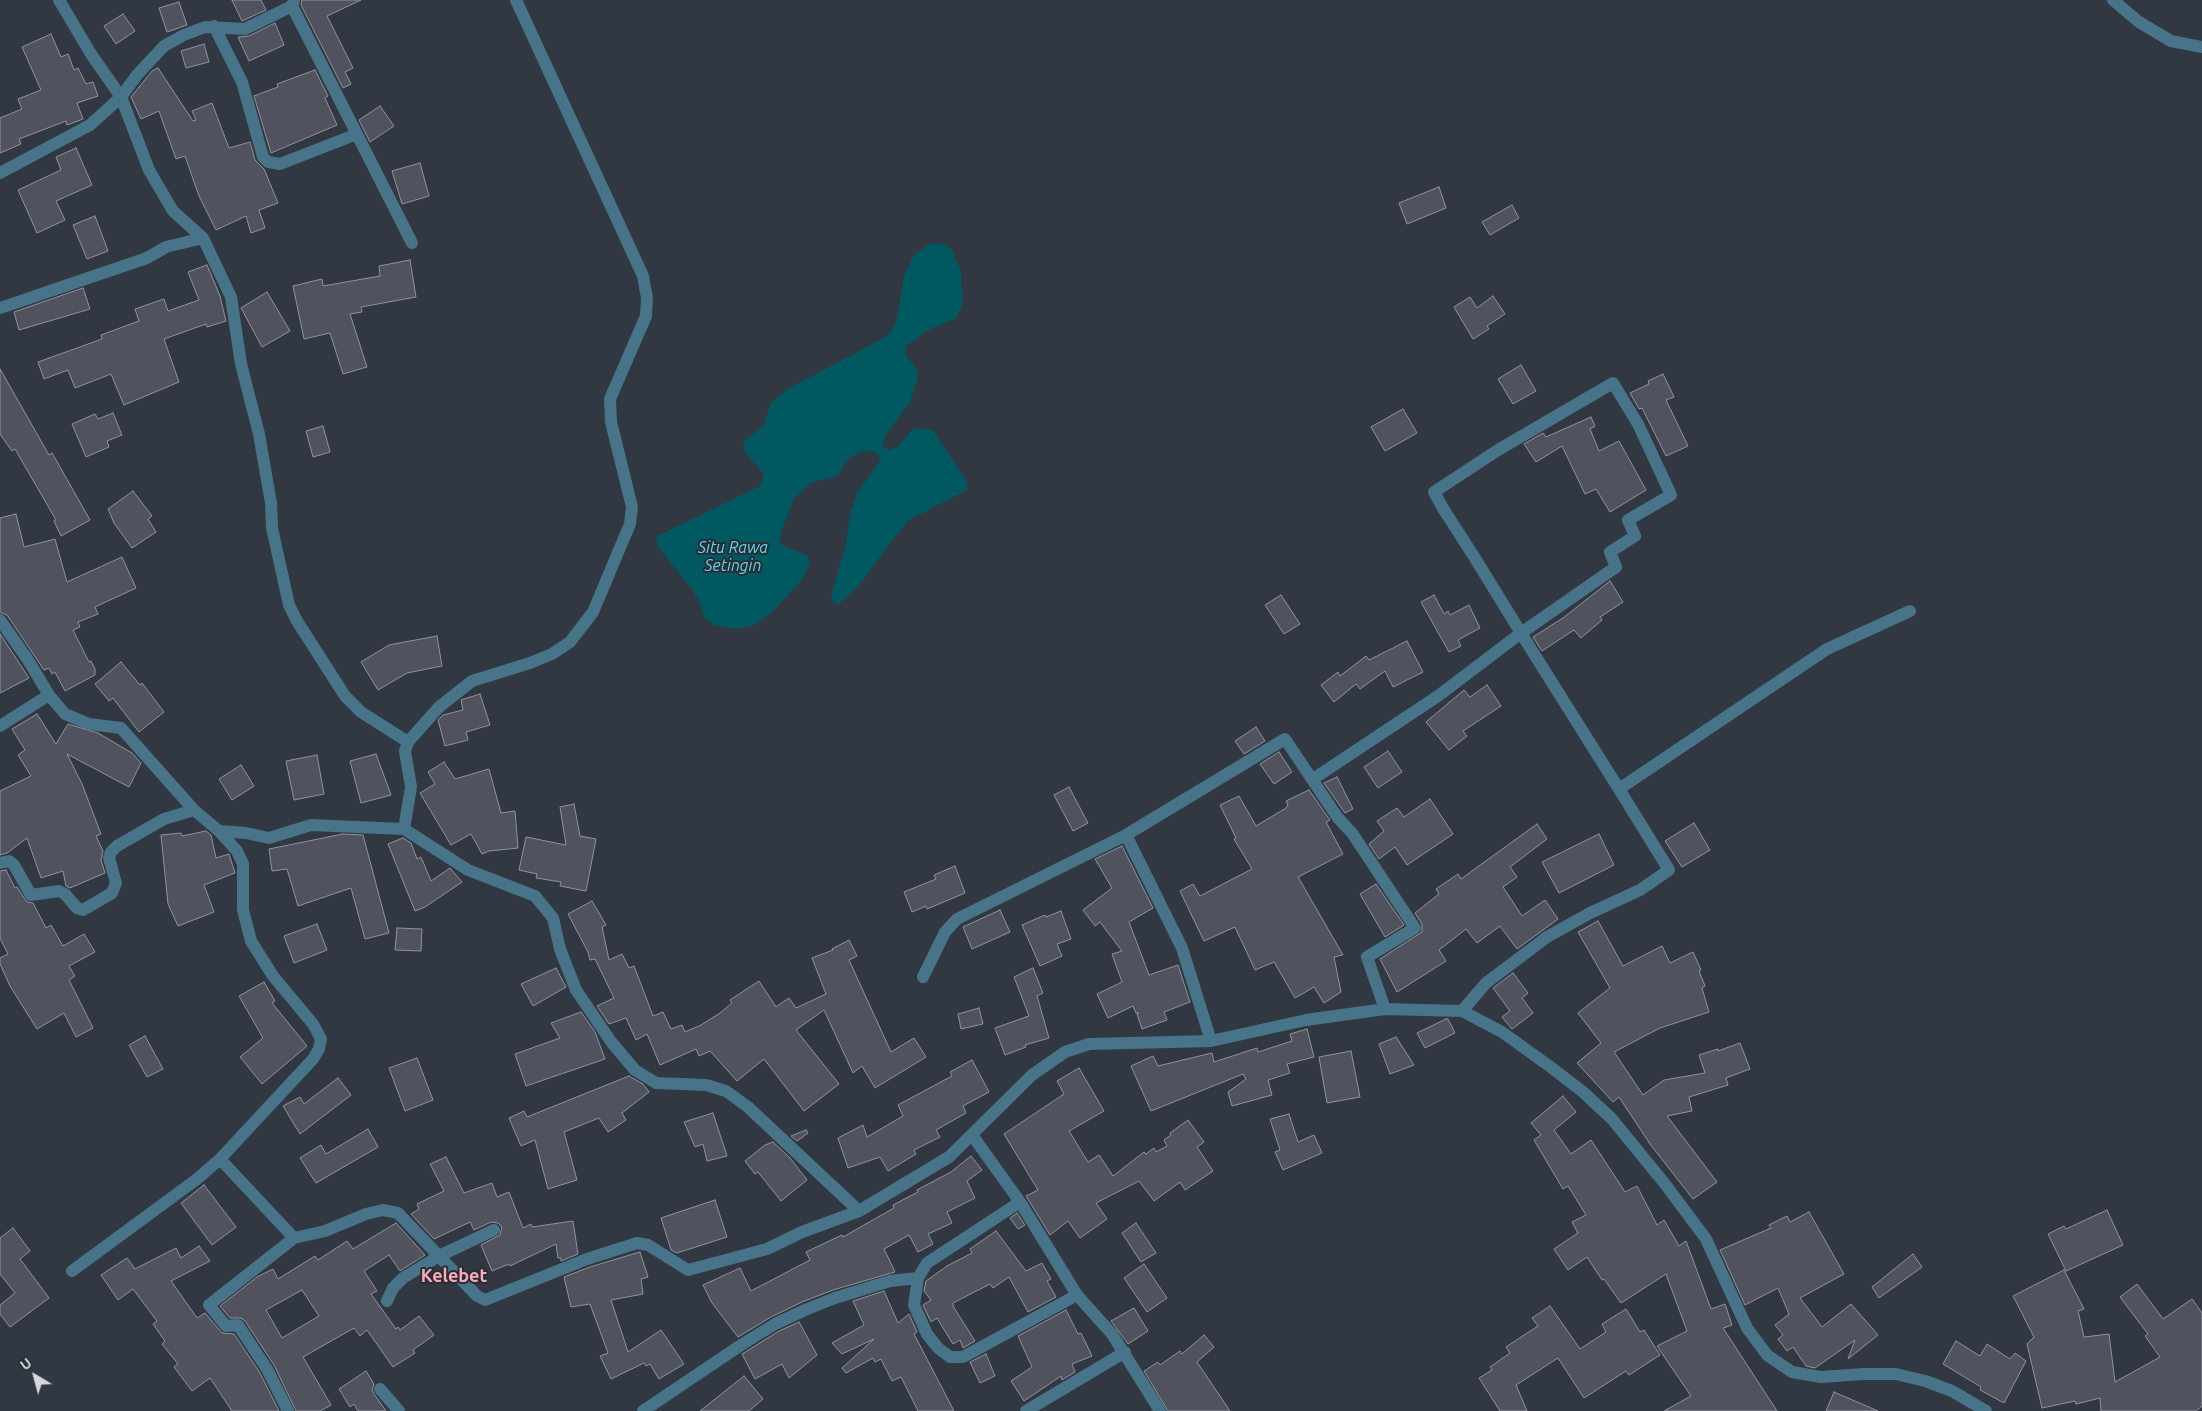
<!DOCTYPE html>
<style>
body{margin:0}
#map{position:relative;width:2202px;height:1411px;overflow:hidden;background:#313841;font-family:Ubuntu,sans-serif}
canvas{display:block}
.north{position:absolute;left:10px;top:1351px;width:50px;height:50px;-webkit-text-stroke:4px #272e37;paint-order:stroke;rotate:323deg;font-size:14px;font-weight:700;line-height:20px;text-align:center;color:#d4d8dd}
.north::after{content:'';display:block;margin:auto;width:18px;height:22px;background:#d4d8dd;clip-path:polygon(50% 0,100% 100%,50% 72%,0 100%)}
</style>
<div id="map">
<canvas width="2202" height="1411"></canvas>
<div class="north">U</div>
</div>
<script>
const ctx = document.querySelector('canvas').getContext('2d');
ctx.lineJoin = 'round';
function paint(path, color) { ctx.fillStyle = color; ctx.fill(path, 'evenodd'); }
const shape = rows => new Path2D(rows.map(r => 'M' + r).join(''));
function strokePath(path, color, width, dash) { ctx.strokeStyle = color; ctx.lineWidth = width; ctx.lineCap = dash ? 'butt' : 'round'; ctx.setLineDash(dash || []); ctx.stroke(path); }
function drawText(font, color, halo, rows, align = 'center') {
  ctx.font = font + ' Ubuntu,sans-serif'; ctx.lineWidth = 4; ctx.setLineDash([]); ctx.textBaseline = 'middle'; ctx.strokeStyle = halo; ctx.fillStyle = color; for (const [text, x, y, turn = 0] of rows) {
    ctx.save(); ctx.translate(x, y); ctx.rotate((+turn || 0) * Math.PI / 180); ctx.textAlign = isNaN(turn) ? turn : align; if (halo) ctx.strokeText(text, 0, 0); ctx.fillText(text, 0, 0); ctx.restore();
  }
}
const water = shape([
 [930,243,945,244,952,249,961,272,963,302,956,318,927,331,906,346,905,354,916,368,918,376,910,402,885,436,883,447,889,450,897,447,914,428,933,430,967,482,967,490,909,520,894,538,860,584,838,605,832,600,831,595,846,544,850,513,857,493,881,459,878,454,871,451,861,452,850,457,837,476,810,483,794,499,781,532,780,541,784,546,807,555,810,563,802,580,771,613,755,625,736,629,714,625,704,617,699,601,691,588,659,548,656,541,657,536,760,486,764,475,743,449,744,441,764,425,770,404,786,390,887,336,896,323,904,276,914,255]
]);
const building = shape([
 [232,0,261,0,266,10,242,21,232,0],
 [302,0,361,0,327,16,353,68,345,72,351,84,343,88,301,5,302,0],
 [179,2,187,25,167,32,159,8,179,2],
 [123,14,135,31,116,44,104,26,123,14],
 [275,23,284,45,249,61,238,37,249,36,275,23],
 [51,34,61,57,68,54,74,70,78,68,86,84,93,82,98,96,77,103,83,119,67,125,66,121,19,139,21,144,0,153,0,118,22,109,18,99,41,90,22,47,51,34],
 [204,44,209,62,186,68,181,51,204,44],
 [158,68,193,121,196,120,192,111,212,103,229,148,250,142,255,160,264,169,278,203,259,210,265,228,251,233,246,216,216,230,199,196,185,156,176,159,159,111,141,119,131,97,152,71,158,68],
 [315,70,328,96,325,98,337,125,271,153,254,96,278,87,277,84,315,70],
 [380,106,394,126,370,142,359,120,380,106],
 [76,148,92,185,56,201,65,220,37,233,18,190,61,170,56,157,76,148],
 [420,163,429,196,402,204,392,171,420,163],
 [1439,187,1446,208,1407,224,1399,203,1439,187],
 [1512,205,1519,218,1490,235,1482,222,1512,205],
 [95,216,108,251,87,259,73,225,95,216],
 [410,260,416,297,361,307,362,312,350,314,367,367,343,374,330,333,304,339,293,286,322,279,323,286,380,276,379,266,410,260],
 [207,265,220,296,226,321,207,327,206,324,164,339,179,382,124,405,111,374,75,388,68,370,44,379,38,362,102,339,101,335,139,321,135,309,164,299,168,311,199,300,188,272,207,265],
 [83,288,90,309,19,330,14,312,83,288],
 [267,292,290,331,262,347,241,308,267,292],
 [1493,296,1505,314,1487,326,1489,329,1473,339,1454,307,1470,297,1477,308,1493,296],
 [1521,365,1536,391,1513,404,1498,379,1521,365],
 [0,369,49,455,52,453,90,520,61,536,54,521,56,520,15,449,12,451,0,434,0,369],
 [1663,374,1674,397,1666,400,1688,446,1666,456,1642,408,1639,409,1630,393,1649,384,1648,381,1663,374],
 [1403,409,1417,433,1385,451,1371,427,1403,409],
 [113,413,122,435,107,441,109,447,86,457,72,424,95,414,98,419,113,413],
 [1591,417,1595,426,1590,429,1599,451,1619,441,1646,490,1610,512,1596,489,1585,494,1562,446,1536,462,1524,444,1543,433,1546,437,1591,417],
 [323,426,330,452,313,457,306,431,323,426],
 [133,491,152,516,148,519,156,532,132,548,114,523,108,509,133,491],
 [16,514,24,547,55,539,67,582,122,557,136,588,95,607,98,614,78,622,80,627,73,630,89,662,91,661,95,669,95,675,65,691,55,672,52,674,49,668,44,670,7,615,0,612,0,518,16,514],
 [1610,581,1623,602,1600,617,1602,620,1581,638,1574,630,1542,651,1533,637,1563,618,1610,581],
 [1281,595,1300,624,1284,634,1265,605,1281,595],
 [1434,595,1444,614,1448,611,1450,615,1469,605,1480,628,1458,640,1461,646,1449,652,1421,602,1434,595],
 [0,634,29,678,0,693,0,634],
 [437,636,442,666,407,673,378,690,361,662,389,645,437,636],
 [1407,641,1423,672,1393,687,1385,671,1360,689,1356,684,1334,702,1321,685,1338,672,1340,676,1366,656,1369,660,1407,641],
 [121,662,140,685,142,683,164,712,139,732,113,698,109,701,95,684,121,662],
 [1487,685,1501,706,1463,731,1467,736,1449,750,1426,722,1464,690,1470,697,1487,685],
 [480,694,490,725,466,732,468,740,445,746,438,720,443,715,463,710,461,700,480,694],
 [37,714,56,744,68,724,98,733,132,753,141,763,129,787,67,754,82,784,101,834,96,836,103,851,101,860,105,873,70,888,66,886,63,871,41,878,27,838,7,853,0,855,0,791,31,776,18,755,25,750,12,729,37,714],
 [1256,727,1265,741,1244,754,1235,741,1256,727],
 [1388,751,1402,772,1378,788,1364,767,1388,751],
 [1279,752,1292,772,1274,784,1260,764,1279,752],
 [376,754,391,795,361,803,350,761,376,754],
 [317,755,324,794,294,800,286,761,317,755],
 [444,762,455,779,489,769,501,813,515,811,518,848,489,851,482,854,471,834,451,845,420,793,435,784,428,772,444,762],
 [241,765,254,786,232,800,219,779,241,765],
 [1337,777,1353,809,1345,813,1324,783,1337,777],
 [1069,787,1088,823,1073,831,1054,795,1069,787],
 [1309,790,1330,820,1326,822,1343,854,1298,877,1343,955,1334,957,1341,992,1324,1003,1314,987,1295,998,1274,962,1255,970,1235,927,1204,941,1180,891,1193,884,1200,896,1252,869,1234,839,1236,838,1220,805,1239,796,1256,826,1286,808,1288,805,1286,801,1309,790],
 [1430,799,1453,834,1407,865,1395,847,1379,859,1369,844,1384,831,1377,821,1397,808,1404,817,1430,799],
 [574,804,580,836,596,839,586,891,560,886,561,882,536,878,537,874,519,870,526,837,566,845,560,807,574,804],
 [1694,823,1710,850,1682,867,1665,841,1694,823],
 [1537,824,1547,839,1510,867,1517,877,1503,887,1522,916,1545,900,1558,919,1517,949,1500,926,1477,943,1466,929,1439,950,1446,961,1397,992,1380,959,1422,932,1422,924,1415,913,1439,894,1436,889,1458,874,1461,879,1537,824],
 [206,831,211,835,216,858,229,854,235,873,204,885,214,912,178,926,168,904,161,835,181,833,182,836,206,831],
 [343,834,363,835,389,933,365,939,351,888,298,906,287,869,272,871,269,849,343,834],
 [1599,834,1614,865,1559,893,1542,862,1599,834],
 [403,838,411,843,417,859,421,857,431,881,450,868,462,882,425,907,415,911,388,844,403,838],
 [1122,846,1153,908,1129,922,1149,975,1178,965,1190,1002,1164,1012,1167,1020,1142,1029,1137,1014,1139,1013,1136,1013,1133,1006,1108,1018,1097,994,1122,982,1112,954,1122,951,1100,922,1095,926,1083,910,1112,888,1095,859,1122,846],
 [955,866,965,893,927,909,926,906,912,912,904,892,936,879,934,875,955,866],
 [6,870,15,888,17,887,27,902,33,903,46,928,51,925,63,946,84,934,95,952,69,966,75,976,69,980,93,1028,76,1037,64,1013,37,1029,10,986,0,964,0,958,8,954,0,938,0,871,6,870],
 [1376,884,1404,925,1385,937,1360,894,1376,884],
 [592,901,606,925,602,927,609,960,622,954,629,968,634,966,653,1016,663,1012,671,1029,682,1025,685,1032,701,1025,720,1013,732,1003,730,1000,759,981,776,1007,789,998,796,1008,826,994,812,958,833,950,832,949,849,940,857,956,849,960,891,1052,914,1038,926,1057,875,1088,862,1066,853,1073,824,1010,796,1030,839,1084,804,1111,764,1059,737,1081,710,1051,699,1056,696,1049,660,1065,647,1034,636,1040,626,1018,609,1024,597,1006,614,998,595,959,590,960,588,952,568,914,592,901],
 [1000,910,1010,932,972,949,963,927,1000,910],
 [1061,911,1071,939,1057,944,1062,956,1040,966,1022,925,1045,915,1046,917,1061,911],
 [1598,921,1623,966,1662,946,1670,963,1693,952,1701,970,1699,971,1705,986,1702,988,1709,1012,1660,1028,1614,1052,1643,1095,1664,1080,1705,1073,1699,1055,1718,1049,1718,1051,1740,1043,1750,1069,1726,1078,1728,1085,1689,1097,1692,1111,1667,1116,1717,1182,1693,1199,1650,1144,1619,1097,1613,1102,1577,1063,1601,1043,1578,1013,1610,988,1578,932,1598,921],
 [317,924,327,950,294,963,284,936,317,924],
 [397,928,422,929,421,951,395,950,397,928],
 [556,968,566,987,533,1006,521,984,556,968],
 [1033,968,1043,993,1037,996,1049,1038,1025,1045,1026,1047,1005,1055,995,1028,1029,1016,1014,977,1033,968],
 [1513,973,1528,993,1522,998,1533,1013,1512,1029,1502,1017,1510,1011,1493,988,1513,973],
 [264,982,275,1001,272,1003,307,1046,262,1084,240,1057,263,1038,239,996,264,982],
 [979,1008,983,1024,961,1029,958,1014,979,1008],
 [581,1012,595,1032,605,1059,526,1086,515,1054,560,1038,551,1023,581,1012],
 [1446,1019,1448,1019,1455,1033,1425,1048,1417,1033,1446,1019],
 [1307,1029,1314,1057,1287,1064,1290,1073,1268,1080,1272,1095,1232,1106,1228,1092,1246,1079,1243,1074,1151,1111,1131,1066,1153,1056,1158,1066,1212,1053,1214,1062,1257,1048,1258,1052,1292,1041,1290,1034,1307,1029],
 [145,1036,163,1069,147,1077,129,1045,145,1036],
 [1396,1037,1414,1065,1390,1074,1379,1044,1396,1037],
 [1351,1051,1360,1097,1327,1103,1319,1057,1351,1051],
 [417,1058,433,1100,405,1111,389,1068,417,1058],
 [972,1060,989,1092,963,1106,966,1113,936,1130,940,1137,914,1150,916,1154,888,1171,880,1157,848,1168,838,1138,863,1125,867,1137,903,1116,898,1105,952,1076,950,1072,972,1060],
 [1079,1068,1104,1111,1069,1131,1088,1162,1099,1155,1113,1176,1144,1152,1146,1154,1154,1148,1156,1152,1167,1146,1164,1140,1171,1135,1170,1133,1188,1120,1204,1142,1197,1147,1213,1171,1185,1190,1180,1182,1154,1201,1139,1181,1096,1203,1107,1219,1080,1238,1068,1221,1050,1235,1026,1196,1038,1190,1004,1134,1064,1094,1057,1081,1079,1068],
 [629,1076,643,1084,649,1092,622,1113,626,1120,608,1132,599,1118,564,1132,577,1180,548,1189,535,1140,521,1146,509,1118,524,1111,527,1117,629,1076],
 [338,1078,351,1095,300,1134,283,1106,300,1097,304,1104,338,1078],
 [1563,1096,1576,1112,1554,1130,1571,1154,1591,1140,1625,1192,1637,1186,1657,1225,1664,1220,1679,1246,1686,1241,1711,1309,1725,1304,1732,1325,1723,1328,1777,1411,1664,1411,1691,1396,1657,1346,1687,1331,1666,1274,1621,1303,1604,1279,1602,1280,1587,1257,1568,1270,1554,1249,1578,1233,1572,1222,1586,1215,1568,1186,1563,1189,1534,1140,1541,1135,1531,1123,1563,1096],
 [713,1113,727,1156,707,1161,703,1144,695,1147,684,1122,713,1113],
 [1289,1114,1298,1142,1314,1135,1322,1153,1283,1170,1275,1152,1280,1150,1270,1119,1289,1114],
 [368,1129,378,1147,316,1183,300,1158,321,1145,326,1154,368,1129],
 [806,1130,808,1133,797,1141,791,1136,806,1130],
 [773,1142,790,1158,807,1180,781,1201,758,1172,755,1174,745,1161,765,1145,773,1142],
 [971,1156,982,1170,967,1181,975,1198,947,1212,952,1223,928,1234,933,1244,918,1252,909,1235,884,1249,895,1272,833,1290,802,1302,771,1317,738,1337,712,1303,703,1285,740,1268,751,1291,810,1260,806,1252,842,1235,843,1237,894,1208,893,1205,918,1192,917,1190,951,1172,971,1156],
 [446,1157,464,1193,492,1183,497,1197,509,1192,523,1228,531,1224,532,1227,573,1221,578,1254,561,1261,561,1258,558,1258,556,1244,510,1266,509,1264,492,1271,481,1245,500,1235,502,1227,498,1223,491,1222,474,1230,470,1222,434,1239,411,1214,419,1209,417,1204,444,1191,430,1164,446,1157],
 [204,1185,236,1227,212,1245,181,1203,204,1185],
 [715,1200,727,1237,677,1253,671,1250,661,1218,715,1200],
 [2107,1210,2123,1245,2066,1271,2048,1234,2064,1226,2066,1229,2107,1210],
 [1809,1212,1844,1274,1800,1298,1822,1327,1851,1304,1878,1335,1848,1359,1855,1340,1815,1368,1806,1366,1793,1347,1787,1351,1778,1339,1783,1335,1775,1325,1789,1314,1778,1288,1745,1305,1720,1250,1771,1228,1769,1225,1787,1216,1790,1222,1809,1212],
 [1017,1213,1025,1225,1018,1229,1010,1218,1017,1213],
 [396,1223,425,1255,400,1271,389,1255,364,1271,377,1291,371,1294,396,1329,398,1327,400,1330,419,1316,434,1335,413,1350,415,1353,393,1367,367,1330,360,1336,354,1328,303,1357,331,1405,320,1411,296,1411,274,1365,245,1321,241,1318,230,1318,220,1306,257,1277,273,1269,278,1279,315,1256,318,1260,347,1241,353,1249,396,1223],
 [302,1290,319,1316,282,1338,266,1310,302,1290],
 [1136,1223,1156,1253,1141,1262,1122,1233,1136,1223],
 [13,1228,30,1251,20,1259,49,1298,10,1327,0,1314,0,1305,15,1293,0,1274,0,1238,13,1228],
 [996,1231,1026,1271,1042,1263,1051,1279,1047,1281,1056,1297,1028,1312,1009,1277,993,1288,990,1284,953,1303,953,1306,975,1341,963,1348,960,1340,953,1344,937,1318,931,1322,923,1305,931,1300,924,1291,926,1281,947,1266,972,1253,970,1249,996,1231],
 [199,1246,210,1261,171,1281,197,1318,205,1313,222,1333,234,1334,260,1373,279,1411,232,1411,210,1378,192,1391,174,1367,178,1364,162,1344,165,1341,153,1324,157,1321,133,1289,118,1300,101,1275,127,1258,135,1269,176,1248,181,1258,199,1246],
 [640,1252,648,1277,641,1279,643,1294,611,1300,628,1352,661,1330,684,1364,659,1379,650,1364,646,1366,644,1363,611,1379,600,1356,608,1353,590,1304,571,1307,564,1277,590,1267,640,1252],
 [1913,1254,1922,1267,1879,1298,1872,1287,1913,1254],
 [1144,1264,1167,1298,1147,1312,1124,1278,1144,1264],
 [2064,1270,2084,1309,2078,1311,2084,1337,2109,1334,2115,1382,2160,1357,2145,1336,2148,1334,2120,1297,2137,1284,2163,1319,2192,1299,2202,1313,2202,1406,2196,1411,2101,1411,2100,1398,2076,1404,2075,1401,2042,1408,2027,1344,2034,1337,2013,1296,2064,1270],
 [884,1291,898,1323,909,1314,917,1332,914,1334,954,1411,918,1411,901,1377,892,1381,881,1359,875,1362,873,1358,846,1373,842,1368,874,1339,842,1354,832,1343,864,1325,853,1301,884,1291],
 [1550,1306,1580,1349,1606,1332,1602,1324,1626,1309,1640,1332,1644,1330,1660,1355,1629,1375,1626,1371,1584,1398,1558,1358,1516,1385,1527,1411,1500,1411,1479,1378,1492,1370,1490,1367,1510,1353,1506,1347,1538,1326,1532,1318,1550,1306],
 [1134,1308,1148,1331,1128,1344,1111,1321,1134,1308],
 [1066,1310,1078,1334,1081,1333,1092,1356,1072,1364,1075,1372,1062,1380,1061,1376,1024,1401,1011,1381,1032,1367,1018,1336,1066,1310],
 [799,1322,817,1355,789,1378,782,1364,755,1379,742,1354,779,1331,799,1322],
 [1204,1335,1214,1347,1197,1362,1230,1411,1168,1411,1144,1371,1158,1362,1160,1365,1180,1351,1182,1354,1204,1335],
 [1956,1341,1980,1356,1987,1344,2010,1359,2015,1353,2026,1361,2004,1403,1980,1390,1981,1387,1943,1364,1956,1341],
 [986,1354,995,1376,980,1383,970,1362,986,1354],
 [366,1371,374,1384,372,1390,374,1394,386,1411,358,1411,354,1404,350,1407,339,1389,366,1371],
 [744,1376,763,1399,749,1411,700,1411,744,1376],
 [1834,1392,1878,1411,1826,1411,1834,1392]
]);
const minor = shape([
 [2113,0,2139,22,2171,41,2202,47],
 [292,6,412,243],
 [214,26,242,82,263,157,268,162,280,164,357,134],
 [0,173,90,125,121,97,137,75,164,46,184,35,205,27,245,29,292,6,294,0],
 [203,238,231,297,241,364,259,434,271,503,272,528,289,605,297,621,345,696,361,712,408,742],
 [0,308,147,258,166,247,203,238,173,211,149,170,121,97,91,54,59,0],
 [0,620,28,660,49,695,65,714,89,724,121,728,194,810,219,831,246,833,269,838,311,825,404,829,468,870,535,896,553,918,560,949,576,990,612,1043,635,1070,656,1083,706,1085,726,1091,748,1107,859,1211,949,1157,1032,1075,1065,1052,1089,1044,1211,1041,1306,1020,1385,1009,1462,1011,1502,1032,1552,1068,1583,1092,1612,1119,1665,1184,1706,1239,1747,1328,1767,1355,1792,1372,1821,1377,1864,1374,1896,1374,1925,1381,1952,1391,1986,1411],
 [0,726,49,695],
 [1313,779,1438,696,1521,633,1616,567,1610,552,1635,536,1628,520,1671,495,1638,424,1613,383,1498,450,1434,492,1444,510,1473,555,1521,633,1546,673,1619,789],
 [404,829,411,787,405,751,408,742,439,707,472,681,530,663,552,654,570,642,593,612,630,524,632,507,611,422,610,399,646,316,647,298,643,276,516,0],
 [219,831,237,851,243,864,243,910,251,941,273,976,313,1024,321,1039,319,1049,313,1059,220,1159],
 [1126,835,1182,948,1211,1041],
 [0,863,9,861,14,865,31,895,59,891,65,894,77,908,83,910,112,893,116,883,109,858,111,852,117,846,164,819,194,810],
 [923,977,945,932,957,919,1126,835,1285,739,1338,818,1352,833,1415,928,1367,957,1385,1009],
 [1462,1011,1486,983,1547,937,1590,913,1640,890,1669,870,1619,789,1827,649,1910,611],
 [972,1135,1020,1202,1077,1295,1112,1334,1160,1411],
 [1020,1202,927,1263,918,1278,914,1305,927,1334,938,1348,950,1357,963,1357,1077,1295],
 [72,1271,197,1179,220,1159,294,1238,325,1231,366,1214,383,1210,398,1213,477,1296,485,1300,587,1259,637,1243,648,1245,688,1270,767,1249,802,1232,859,1211],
 [387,1301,393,1288,403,1278,439,1256,494,1230],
 [380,1389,399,1411],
 [288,1411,267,1369,238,1325,226,1326,209,1305,294,1238],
 [643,1411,741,1345,775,1324,805,1310,835,1298,890,1281,918,1278],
 [1026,1411,1125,1352]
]);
const waterNames = [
 ["Situ Rawa",733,548],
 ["Setingin",733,566]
];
const quarterNames = [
 ["Kelebet",454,1276]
];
paint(water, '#005860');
paint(building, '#50535d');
strokePath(building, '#91939f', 1);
strokePath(minor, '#477489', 12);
drawText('italic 16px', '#67d4e2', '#272e37', waterNames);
drawText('bold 18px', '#feaab7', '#272e37', quarterNames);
</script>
